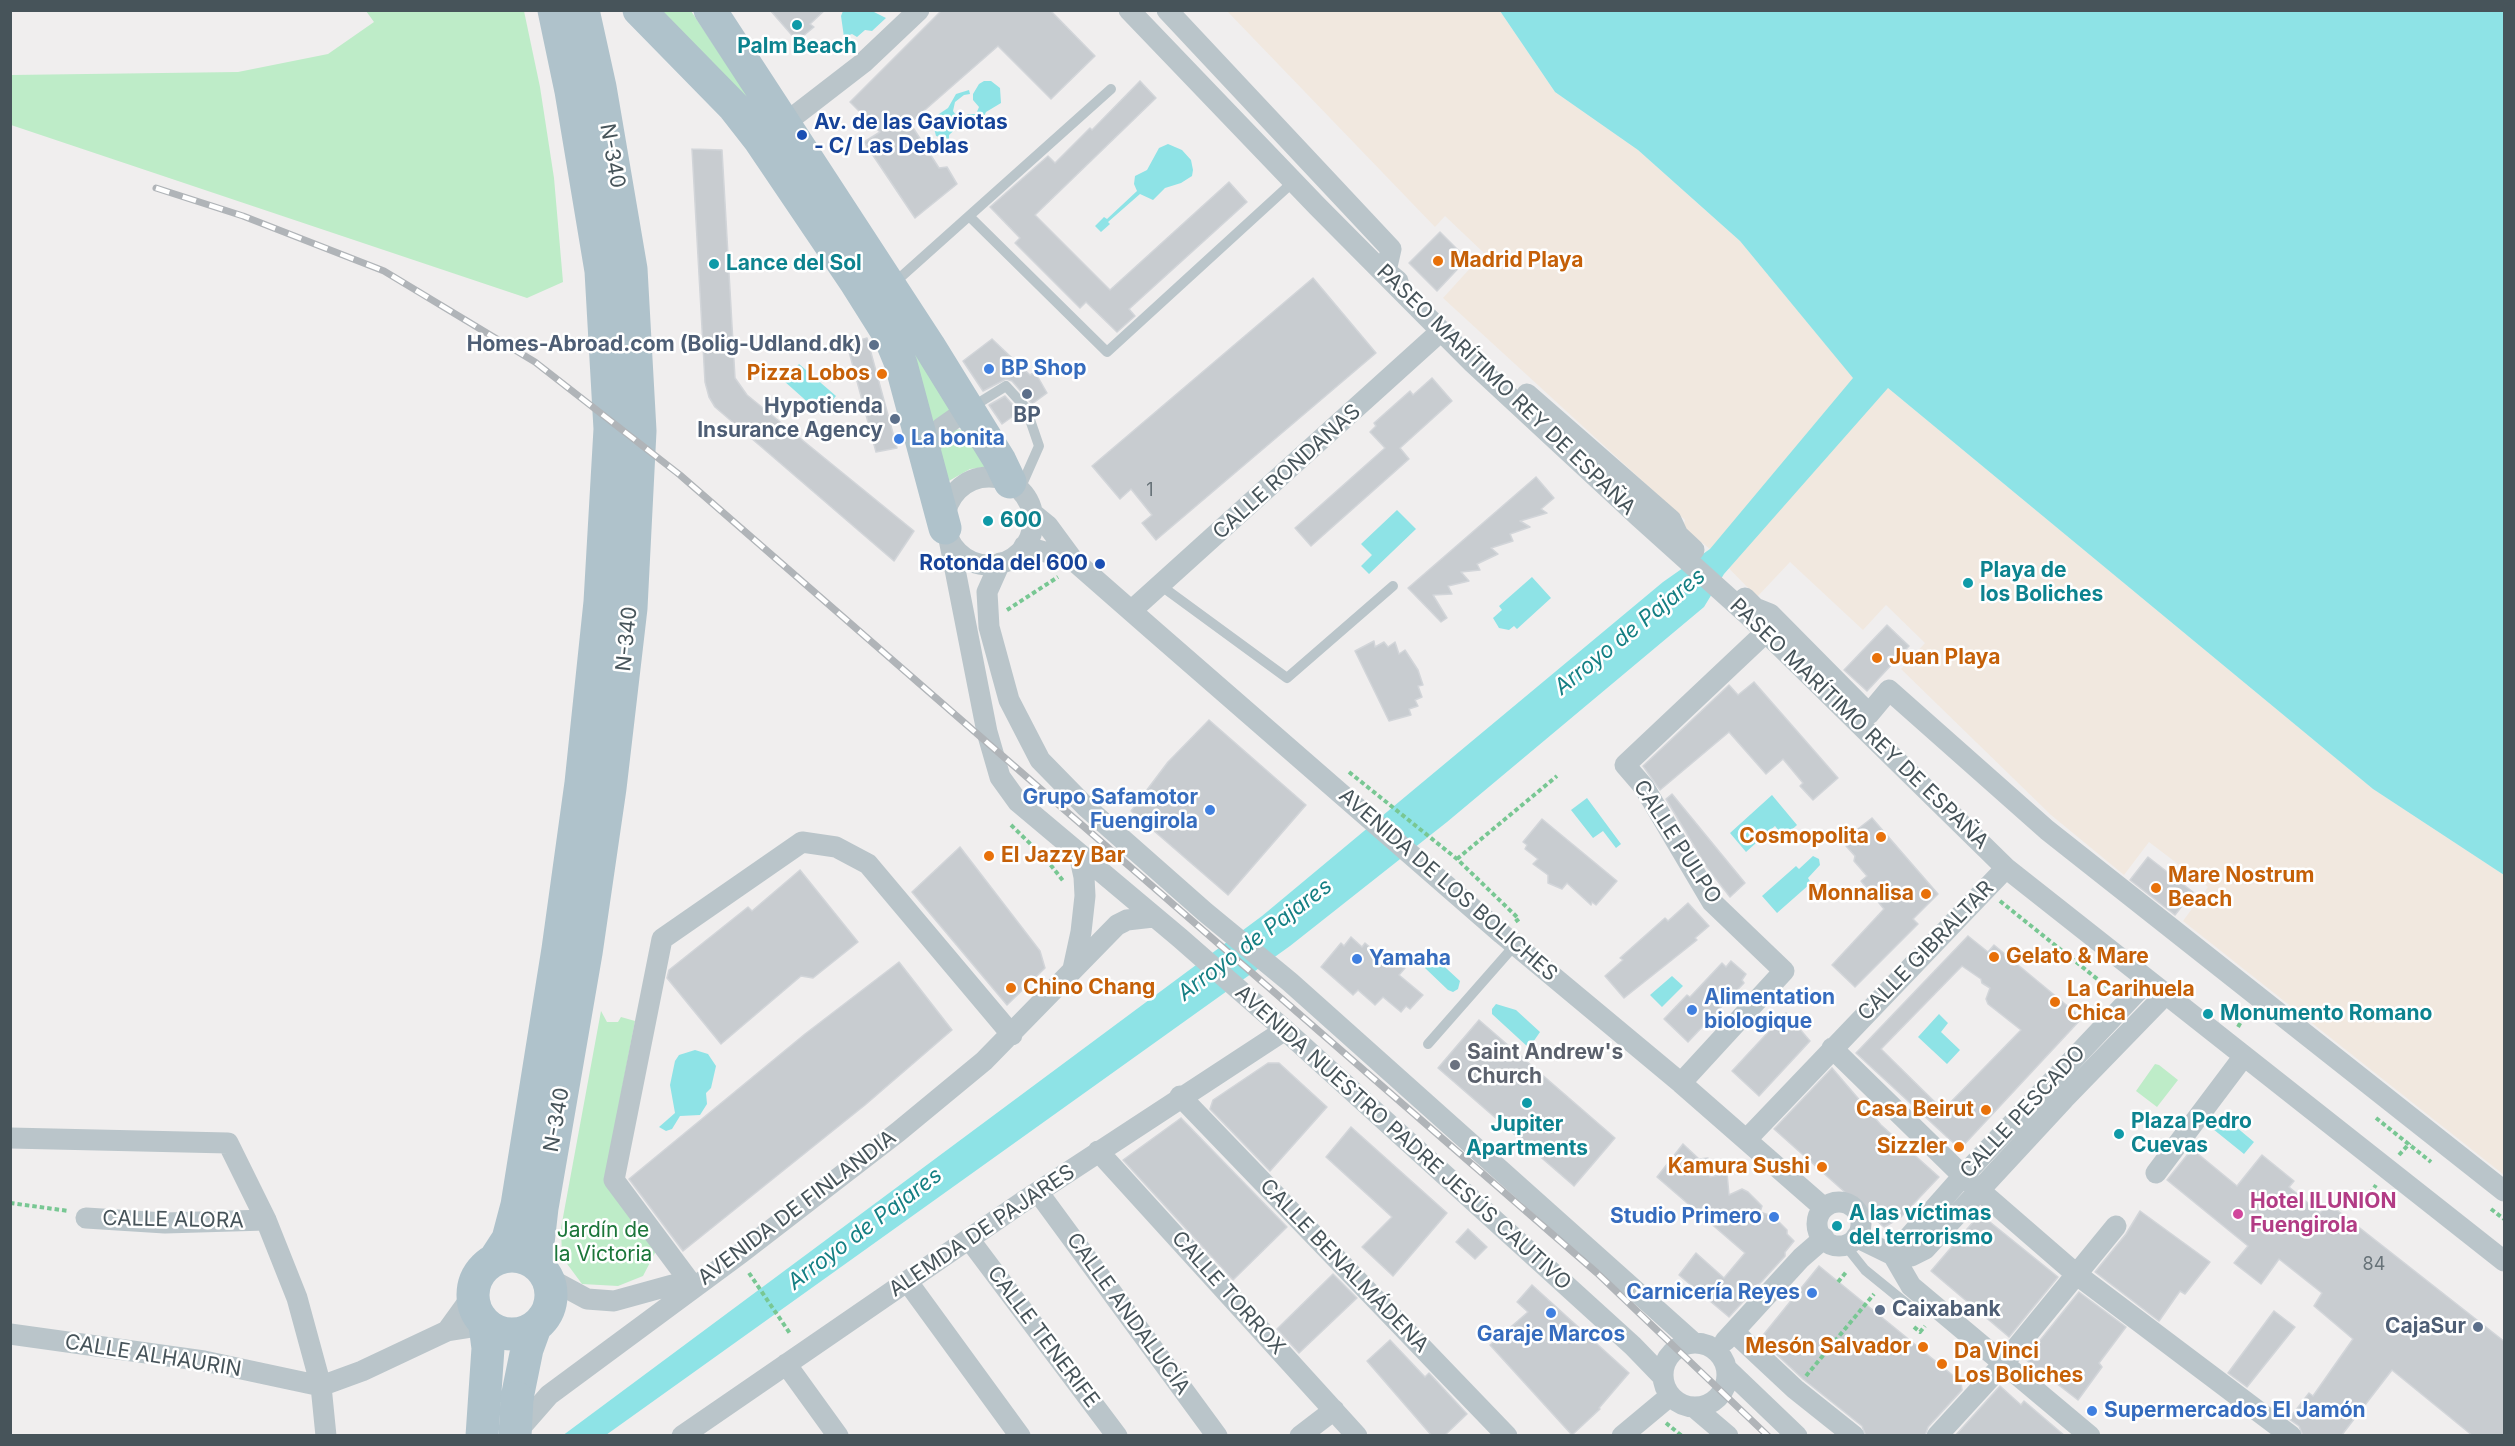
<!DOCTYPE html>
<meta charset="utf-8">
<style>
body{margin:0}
#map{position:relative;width:2515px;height:1446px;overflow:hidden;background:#f0eeee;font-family:Inter,sans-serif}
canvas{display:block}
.frame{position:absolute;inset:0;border:12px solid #47545a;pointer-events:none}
</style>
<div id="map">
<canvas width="2515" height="1446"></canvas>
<div class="frame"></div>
</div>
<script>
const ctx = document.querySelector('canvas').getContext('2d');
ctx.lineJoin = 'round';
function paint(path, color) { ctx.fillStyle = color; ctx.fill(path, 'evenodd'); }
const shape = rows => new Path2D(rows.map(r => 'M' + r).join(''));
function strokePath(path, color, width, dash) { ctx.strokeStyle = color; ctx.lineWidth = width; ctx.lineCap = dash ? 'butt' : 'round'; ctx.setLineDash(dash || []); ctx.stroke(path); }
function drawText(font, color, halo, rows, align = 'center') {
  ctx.font = font + ' Inter,sans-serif'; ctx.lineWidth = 5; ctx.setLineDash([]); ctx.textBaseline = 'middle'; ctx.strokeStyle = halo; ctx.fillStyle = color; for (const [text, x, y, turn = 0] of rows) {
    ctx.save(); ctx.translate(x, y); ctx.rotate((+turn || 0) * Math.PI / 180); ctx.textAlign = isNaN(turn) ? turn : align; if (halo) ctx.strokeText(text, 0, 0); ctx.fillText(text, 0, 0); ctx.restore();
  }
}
const green = shape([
 [366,11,524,11,540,87,554,178,563,282,527,298,11,125,11,75,238,72,328,54,374,22],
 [654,11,691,11,923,357,954,409,934,423,913,371],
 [954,429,963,430,993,466,970,469,947,482,939,456,942,439],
 [601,1011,607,1022,618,1022,621,1017,635,1021,605,1178,657,1249,643,1276,618,1286,582,1284,562,1257,561,1228],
 [2155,1064,2159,1065,2178,1080,2157,1107,2136,1091]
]);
const sand = shape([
 [1227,11,1500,11,1555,92,1638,150,1740,241,1854,378,1888,388,2373,789,2504,875,2504,1175,2183,921,2208,887,2149,842,2124,875,2051,815,1901,669,1925,643,1886,605,1863,630,1790,562,1757,597,1710,549,1683,528,1685,520,1443,298,1484,253,1445,216,1435,227]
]);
const water = shape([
 [843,11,872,11,886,18,872,31,865,30,857,37,852,34,844,37,841,16],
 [1500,11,2504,11,2504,875,2373,789,1888,388,1724,574,1704,607,1447,822,1290,946,606,1435,562,1436,1262,916,1663,582,1710,549,1853,378,1740,241,1638,150,1555,92],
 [984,81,991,81,1000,88,1001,103,986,112,980,125,969,128,965,124,961,124,949,135,949,139,936,136,934,128,936,116,948,108,956,94,969,90,970,94,964,95,955,102,953,111,958,118,962,119,968,114,976,114,979,107,973,100,973,94,979,84],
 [1168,144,1182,150,1191,160,1193,170,1192,176,1181,183,1165,188,1153,200,1140,194,1108,222,1110,224,1101,232,1095,226,1104,217,1107,219,1137,191,1134,184,1135,176,1147,170,1159,148],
 [799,364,836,396,821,414,784,381],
 [1397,510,1416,529,1369,574,1361,566,1372,555,1361,544],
 [1532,577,1551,598,1517,629,1514,626,1509,630,1499,628,1493,618,1502,610,1499,606],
 [1772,795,1797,825,1784,837,1775,826,1746,852,1730,833],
 [1587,798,1621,844,1616,848,1603,831,1593,838,1571,810],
 [1813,856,1819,859,1820,865,1808,878,1811,883,1777,913,1762,896,1796,866,1799,869],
 [1434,957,1460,981,1458,989,1453,992,1448,990,1425,968],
 [1672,976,1683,986,1662,1007,1650,995],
 [1496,1004,1516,1010,1540,1032,1529,1048,1492,1014,1492,1009],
 [1939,1014,1948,1023,1941,1032,1960,1050,1947,1064,1918,1037],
 [695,1050,708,1054,716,1066,711,1088,706,1093,707,1104,700,1115,680,1116,672,1129,666,1131,659,1127,675,1113,670,1085,675,1061,679,1055],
 [2223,1116,2254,1142,2244,1154,2213,1129]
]);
const building = shape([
 [770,10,825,10,810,24,814,27,797,41,770,10],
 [942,10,1050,10,1095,56,1051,99,998,46,910,123,939,168,947,167,957,184,915,218,864,142,880,132,850,102,942,10],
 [1140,81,1156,98,1035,215,1110,290,1229,182,1247,202,1129,309,1135,316,1117,332,1086,302,1080,308,1015,243,1020,238,990,207,1048,156,1055,163,1090,128,1092,130,1140,81],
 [692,149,722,150,735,378,747,395,914,531,894,561,715,407,709,397,705,382,692,149],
 [1440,232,1467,259,1437,291,1409,263,1440,232],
 [1313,278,1376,353,1156,540,1142,523,1152,515,1131,489,1120,499,1092,466,1313,278],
 [867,338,897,448,876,452,847,344,867,338],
 [992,339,1030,375,1035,372,1047,393,1032,404,1012,381,1006,379,983,391,963,361,992,339],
 [1432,378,1452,401,1400,448,1409,459,1311,546,1295,528,1385,448,1370,432,1376,426,1374,423,1410,391,1413,395,1432,378],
 [1005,396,1019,412,1002,424,989,405,1005,396],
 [1536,477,1554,498,1541,509,1547,513,1520,521,1530,527,1510,534,1513,541,1491,548,1498,554,1477,564,1480,570,1461,572,1469,581,1448,586,1452,594,1433,595,1447,618,1441,622,1408,588,1536,477],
 [1887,625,1909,646,1867,691,1844,670,1887,625],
 [1374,641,1375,647,1384,642,1388,647,1395,642,1399,654,1405,650,1418,670,1423,685,1418,686,1422,697,1415,700,1418,706,1409,709,1411,715,1389,721,1355,651,1374,641],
 [1754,682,1838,778,1813,800,1800,786,1803,783,1783,759,1766,774,1729,732,1660,790,1643,766,1729,685,1738,695,1754,682],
 [1209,720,1306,805,1228,895,1131,811,1168,762,1209,720],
 [1672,794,1745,883,1730,897,1706,866,1666,799,1672,794],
 [1872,818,1938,894,1913,919,1918,924,1855,987,1832,965,1884,909,1861,881,1867,876,1854,861,1855,856,1846,846,1850,843,1845,839,1872,818],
 [1542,819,1617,881,1596,905,1592,902,1591,905,1567,883,1562,889,1548,883,1548,875,1533,864,1538,859,1525,849,1527,845,1523,842,1542,819],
 [960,847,1040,951,1045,968,1007,1005,912,892,960,847],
 [2148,857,2193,892,2175,915,2130,880,2148,857],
 [800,870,858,942,813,978,801,976,721,1044,667,978,669,970,748,907,752,911,800,870],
 [1688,903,1709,926,1695,938,1697,940,1624,998,1605,976,1623,960,1620,958,1665,918,1668,921,1688,903],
 [1968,936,1988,952,1994,945,2082,1018,1960,1149,1856,1053,1968,936],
 [1962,966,1981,979,1982,983,1990,988,1986,999,1988,1004,2021,1030,1943,1110,1881,1049,1962,966],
 [1351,937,1362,947,1365,943,1384,959,1389,954,1405,968,1399,975,1423,995,1410,1009,1406,1006,1401,1012,1383,997,1375,1005,1358,990,1353,995,1321,967,1341,943,1344,946,1351,937],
 [1731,961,1746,974,1742,980,1744,983,1688,1042,1664,1019,1687,995,1690,997,1722,963,1726,967,1731,961],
 [899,962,952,1030,865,1105,683,1251,629,1179,805,1034,899,962],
 [1786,1013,1810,1041,1759,1096,1732,1071,1786,1013],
 [1479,1020,1615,1138,1574,1186,1438,1068,1479,1020],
 [1268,1063,1279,1063,1327,1107,1270,1171,1210,1109,1213,1100,1268,1063],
 [1832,1068,1881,1125,1939,1177,1900,1218,1884,1227,1774,1129,1832,1068],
 [1181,1118,1287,1227,1233,1280,1123,1160,1181,1118],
 [1351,1127,1447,1213,1393,1276,1362,1247,1392,1217,1326,1157,1351,1127],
 [1683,1144,1699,1159,1708,1158,1710,1177,1727,1173,1729,1195,1742,1189,1748,1192,1762,1206,1760,1212,1778,1218,1779,1222,1787,1230,1787,1234,1794,1241,1785,1252,1785,1256,1729,1317,1679,1275,1696,1253,1724,1278,1745,1253,1657,1177,1683,1144],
 [2192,1149,2237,1186,2262,1155,2294,1181,2289,1187,2320,1213,2328,1203,2505,1342,2505,1436,2473,1436,2392,1370,2341,1436,2303,1436,2299,1426,2289,1419,2309,1393,2313,1396,2353,1339,2314,1306,2322,1293,2279,1259,2261,1284,2234,1263,2248,1246,2167,1180,2192,1149],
 [2140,1211,2210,1262,2185,1294,2180,1291,2159,1321,2095,1272,2126,1234,2140,1211],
 [1980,1214,2058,1277,2009,1337,1931,1271,1980,1214],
 [1468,1229,1487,1247,1475,1259,1456,1242,1468,1229],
 [1819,1266,1961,1382,1962,1390,1928,1427,1925,1436,1866,1436,1862,1426,1803,1379,1760,1339,1819,1266],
 [1333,1274,1357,1298,1299,1353,1277,1329,1333,1274],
 [1532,1285,1629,1373,1599,1408,1600,1409,1572,1435,1490,1345,1528,1312,1517,1302,1532,1285],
 [2079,1292,2126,1327,2099,1363,2102,1367,2078,1400,2025,1359,2079,1292],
 [2274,1311,2295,1327,2247,1387,2228,1373,2274,1311],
 [1390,1340,1425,1377,1429,1373,1467,1414,1444,1436,1432,1436,1367,1361,1390,1340],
 [2000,1386,2021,1405,2024,1401,2065,1436,1955,1436,2000,1386]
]);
const path = shape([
 [1007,610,1058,577],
 [1349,772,1457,859,1519,919,1515,922],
 [1011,825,1046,859,1050,853],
 [1046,859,1064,882],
 [1457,859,1557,776],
 [2000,901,2111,990],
 [2238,1027,2246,1013],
 [2376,1118,2431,1162],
 [2399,1155,2410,1143],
 [2370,1194,2376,1185],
 [10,1203,69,1211],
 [2491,1209,2504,1219],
 [749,1273,791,1335],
 [1838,1282,1847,1271],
 [1914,1327,1920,1332,1925,1326],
 [1806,1376,1874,1294],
 [1666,1423,1682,1436]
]);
const lane = shape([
 [970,217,1107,352,1293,182],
 [893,284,1111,89],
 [972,407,1006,386,1026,408,1039,446,1020,489],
 [1160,585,1287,678,1393,586],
 [1428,1044,1515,945],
 [1845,1245,1865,1270,1918,1313]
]);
const street = shape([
 [1129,10,1317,206,1473,363,1638,516,1749,616,2006,868,2504,1261],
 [1167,10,1391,249,1386,271,1398,281],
 [784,124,863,63,919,10],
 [1527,394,1671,520,1678,535,1694,550],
 [926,459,933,441,941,428,968,409],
 '945 521a44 44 0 1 1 88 0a44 44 0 1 1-88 0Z',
 [1032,513,1048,526,1073,560,1154,631,1502,934,1681,1083,1824,1208],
 [949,539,987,732,1000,777,1018,802,1180,938,1285,1030,1633,1346,1663,1377],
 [1024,546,1073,560],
 [1000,563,987,592,989,627,1009,700,1040,760,1086,807,1205,912,1290,982,1694,1343],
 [1745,598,1755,608,1770,614,1869,714,1889,690,2047,830,2504,1191],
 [1131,611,1441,331],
 [1073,969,1081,932,1085,896,1084,877,1079,854],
 [1832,1048,1963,1176,2076,1274,2291,1436],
 [1681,1083,1784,971,1712,902,1644,787,1625,765,1765,633],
 [1180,1096,1507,1436],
 [10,1138,228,1143,266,1220,297,1298,321,1386,326,1436],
 [1747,1139,2006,868],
 [1098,1151,1357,1436],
 [2156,1173,2244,1056],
 [1038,1192,1217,1436],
 '1817 1224a22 22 0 1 1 44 0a22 22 0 1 1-44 0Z',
 [86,1218,165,1223,266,1220],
 [1856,1237,1893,1255,1911,1286,2090,1436],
 [969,1239,1117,1436],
 [1893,1255,1911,1256,1925,1249,2064,1099,2165,995],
 [1893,1255,1963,1176,2147,981],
 [550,1279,587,1299,614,1301,672,1285,693,1286],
 [907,1281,1020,1436],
 [693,1286,614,1180,662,939,802,842,836,847,868,864,1012,1035],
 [447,1331,473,1295],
 [1734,1332,1795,1389,1854,1436],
 [10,1334,204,1361,321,1386,362,1371,447,1331,485,1325],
 [1725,1341,1801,1258,1824,1238],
 '1663 1375a32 32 0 1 1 64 0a32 32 0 1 1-64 0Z',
 [786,1364,838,1436],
 [1727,1369,1797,1436],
 [1695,1408,1728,1436],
 [514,1435,549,1395,741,1253,898,1132,984,1061,1117,925,1127,920,1153,917],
 [682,1436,1024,1201,1285,1030],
 [1300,1436,1334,1410],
 [1622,1436,1670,1396],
 [1937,1436,2003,1364,2116,1226]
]);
const primary = shape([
 [639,10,734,107,759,139,855,281,889,335,901,364,945,528],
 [710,10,929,346,1000,461,1010,482],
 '473 1295a39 39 0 1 1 78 0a39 39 0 1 1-78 0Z',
 [495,1259,508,1239,517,1205,558,949,581,783,600,602,610,429,601,271,571,91,554,10],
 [541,1266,538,1243,542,1208,586,953,610,788,631,608,640,431,631,269,600,87,583,10],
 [517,1398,527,1349,535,1327],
 [482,1436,488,1348,485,1325]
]);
const rail = shape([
 [156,188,243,216,384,271,535,362,680,475,967,725,1597,1273,1768,1436]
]);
const primaryBridge = shape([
 [515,1436,517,1398]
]);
const markers = [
 [797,25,6,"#0f9aa8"],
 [802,135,6,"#1a4fb4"],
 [1438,261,6,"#e8710a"],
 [714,264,6,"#0f9aa8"],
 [874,345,6,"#5c6f8a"],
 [989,369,6,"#3f7fe0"],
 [882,374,6,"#e8710a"],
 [1027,394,6,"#5c6f8a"],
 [895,419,6,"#5c6f8a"],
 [899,439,6,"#3f7fe0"],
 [988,521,6,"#0f9aa8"],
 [1100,564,6,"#1a4fb4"],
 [1968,583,6,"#0f9aa8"],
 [1877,658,6,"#e8710a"],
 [1210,810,6,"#3f7fe0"],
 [1881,837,6,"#e8710a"],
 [989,856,6,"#e8710a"],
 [2156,888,6,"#e8710a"],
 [1926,894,6,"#e8710a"],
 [1994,957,6,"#e8710a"],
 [1357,959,6,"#3f7fe0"],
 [1011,988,6,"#e8710a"],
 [2055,1002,6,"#e8710a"],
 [1692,1010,6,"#3f7fe0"],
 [2208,1014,6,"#0f9aa8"],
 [1455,1065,6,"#6b7280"],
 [1527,1103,6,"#0f9aa8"],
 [1986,1110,6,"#e8710a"],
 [2119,1134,6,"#0f9aa8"],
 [1959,1147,6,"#e8710a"],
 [1822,1167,6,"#e8710a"],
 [2238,1214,6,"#d1479c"],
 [1774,1217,6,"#3f7fe0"],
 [1837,1226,6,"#0f9aa8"],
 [1812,1293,6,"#3f7fe0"],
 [1880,1310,6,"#5c6f8a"],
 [1551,1313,6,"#3f7fe0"],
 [2478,1327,6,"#5c6f8a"],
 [1923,1347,6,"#e8710a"],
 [1942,1364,6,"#e8710a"],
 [2092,1411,6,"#3f7fe0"]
];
const numberNames = [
 ["1",1150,491],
 ["84",2374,1265]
];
const cultureNames = [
 ["Palm Beach",797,47,"center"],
 ["Lance del Sol",726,264],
 ["600",1000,521],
 ["Playa de",1980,571],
 ["los Boliches",1980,595],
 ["Monumento Romano",2220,1014],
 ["Plaza Pedro",2131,1122],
 ["Cuevas",2131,1146],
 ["Jupiter",1527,1125,"center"],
 ["Apartments",1527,1149,"center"],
 ["A las víctimas",1849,1214],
 ["del terrorismo",1849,1238]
];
const transitNames = [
 ["Av. de las Gaviotas",814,123],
 ["- C/ Las Deblas",814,147],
 ["Rotonda del 600",1088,564,"right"]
];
const streetNames = [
 ["N-340",612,156,80],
 ["PASEO MARÍTIMO REY DE ESPAÑA",1506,390,44],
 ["CALLE RONDANAS",1287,472,-42],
 ["N-340",627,639,-84],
 ["PASEO MARÍTIMO REY DE ESPAÑA",1859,724,44],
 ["CALLE PULPO",1677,842,57],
 ["AVENIDA DE LOS BOLICHES",1448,885,41],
 ["CALLE GIBRALTAR",1926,951,-46],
 ["CALLE PESCADO",2023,1112,-47],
 ["N-340",557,1120,-80],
 ["AVENIDA NUESTRO PADRE JESÚS CAUTIVO",1403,1138,42],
 ["AVENIDA DE FINLANDIA",797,1208,-37],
 ["CALLE ALORA",173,1220,1],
 ["ALEMDA DE PAJARES",982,1231,-34],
 ["CALLE BENALMÁDENA",1344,1266,46],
 ["CALLE TORROX",1228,1293,48],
 ["CALLE ANDALUCÍA",1128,1314,54],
 ["CALLE TENERIFE",1043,1337,53],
 ["CALLE ALHAURIN",153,1356,9]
];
const foodNames = [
 ["Madrid Playa",1450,261],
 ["Pizza Lobos",870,374,"right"],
 ["Juan Playa",1889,658],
 ["Cosmopolita",1869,837,"right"],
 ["El Jazzy Bar",1001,856],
 ["Mare Nostrum",2168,876],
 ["Beach",2168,900],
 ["Monnalisa",1914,894,"right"],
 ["Gelato & Mare",2006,957],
 ["Chino Chang",1023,988],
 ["La Carihuela",2067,990],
 ["Chica",2067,1014],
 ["Casa Beirut",1974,1110,"right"],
 ["Sizzler",1947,1147,"right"],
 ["Kamura Sushi",1810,1167,"right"],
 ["Mesón Salvador",1911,1347,"right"],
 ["Da Vinci",1954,1352],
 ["Los Boliches",1954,1376]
];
const serviceNames = [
 ["Homes-Abroad.com (Bolig-Udland.dk)",862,345],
 ["Hypotienda",883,407],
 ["Insurance Agency",883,431],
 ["BP",1027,416,"center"],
 ["Caixabank",1892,1310,"left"],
 ["CajaSur",2466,1327]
];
const shopNames = [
 ["BP Shop",1001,369],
 ["La bonita",911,439],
 ["Grupo Safamotor",1198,798,"right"],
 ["Fuengirola",1198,822,"right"],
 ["Yamaha",1369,959],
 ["Alimentation",1704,998],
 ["biologique",1704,1022],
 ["Studio Primero",1762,1217,"right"],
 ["Carnicería Reyes",1800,1293,"right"],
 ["Garaje Marcos",1551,1335,"center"],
 ["Supermercados El Jamón",2104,1411]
];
const worshipNames = [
 ["Saint Andrew's",1467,1053],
 ["Church",1467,1077]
];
const hotelNames = [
 ["Hotel ILUNION",2250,1202],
 ["Fuengirola",2250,1226]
];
const parkNames = [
 ["Jardín de",603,1231],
 ["la Victoria",603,1255]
];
const waterNames = [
 ["Arroyo de Pajares",1630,632,-39],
 ["Arroyo de Pajares",1255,940,-37],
 ["Arroyo de Pajares",865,1229,-37]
];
paint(green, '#beecc8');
paint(sand, '#f1e8df');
paint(water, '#8ee3e6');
paint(building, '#c8ccd0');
strokePath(building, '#d2d5d9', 1.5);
strokePath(path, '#78c793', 4, [4.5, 3]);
strokePath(lane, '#bac5ca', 10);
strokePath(street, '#bac5ca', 21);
strokePath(primary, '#afc2cb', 33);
strokePath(rail, '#b0b4b8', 7);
strokePath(rail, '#fff', 4.5, [14]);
strokePath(primaryBridge, '#afc2cb', 33);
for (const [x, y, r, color] of markers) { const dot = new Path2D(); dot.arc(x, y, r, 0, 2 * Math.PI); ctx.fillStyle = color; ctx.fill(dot); strokePath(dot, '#fff', 2); }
drawText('18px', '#677278', null, numberNames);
drawText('bold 21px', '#0d838f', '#fff', cultureNames, 'left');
drawText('bold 21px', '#164399', '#fff', transitNames, 'left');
drawText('21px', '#47545a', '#fff', streetNames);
drawText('bold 21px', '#c56008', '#fff', foodNames, 'left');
drawText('bold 21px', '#4e5e75', '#fff', serviceNames, 'right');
drawText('bold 21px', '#366cbe', '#fff', shopNames, 'left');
drawText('bold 21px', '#5b616d', '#fff', worshipNames, 'left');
drawText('bold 21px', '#b23c85', '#fff', hotelNames, 'left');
drawText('21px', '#1c763a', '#fff', parkNames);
drawText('italic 22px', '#147f83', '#fff', waterNames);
</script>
